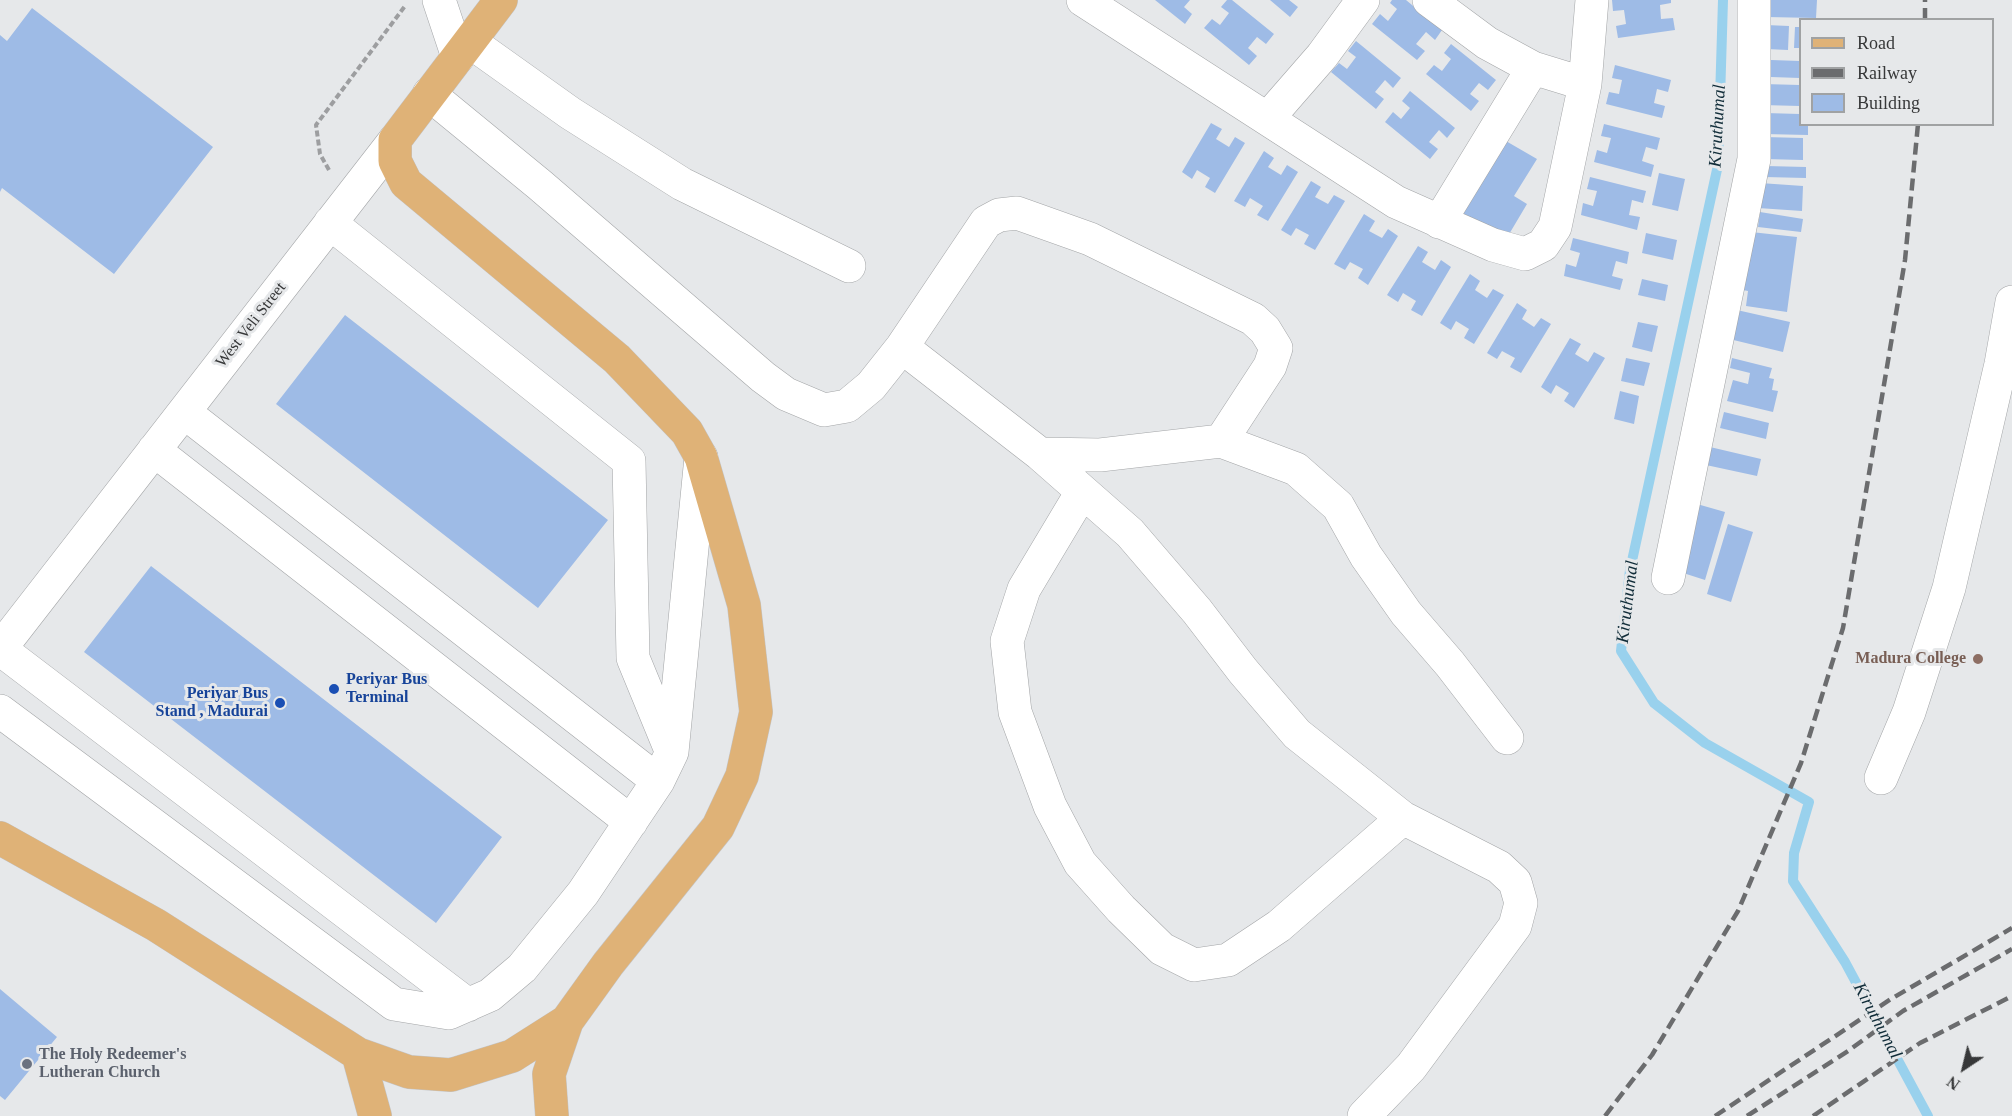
<!DOCTYPE html>
<style>
body{margin:0}
#map{position:relative;width:2012px;height:1116px;overflow:hidden;background:#e6e8ea;font-family:"Times New Roman",serif}
canvas{display:block}
.legend{position:absolute;left:1799px;top:18px;width:195px;height:108px;box-sizing:border-box;background:#e6e8ea;border:2px solid #a0a2a3;margin:0;padding:8px 10px;list-style:none;font-size:18px;color:#373839}
.legend li{display:flex;align-items:center;gap:12px;height:30px}
.legend b{width:30px;border:2px solid #a0a2a3}
.north{position:absolute;left:1934px;top:1038px;width:60px;height:60px;-webkit-text-stroke:4px #e6e8ea;paint-order:stroke;rotate:215deg;font-size:16px;font-weight:700;line-height:24px;text-align:center;color:#373839}
.north::after{content:'';display:block;margin:auto;width:21px;height:27px;background:#373839;clip-path:polygon(50% 0,100% 100%,50% 72%,0 100%)}
</style>
<div id="map">
<canvas width="2012" height="1116"></canvas>
<ul class="legend">
<li><b style="height:8px;background:#dfb277"></b>Road</li>
<li><b style="height:8px;background:#6b6c6e"></b>Railway</li>
<li><b style="height:16px;background:#9ebbe6"></b>Building</li>
</ul>
<div class="north">N</div>
</div>
<script>
const ctx = document.querySelector('canvas').getContext('2d');
ctx.lineJoin = 'round';
const shape = rows => new Path2D(rows.map(r => 'M' + r).join(''));
function strokePath(path, color, width, dash) { ctx.strokeStyle = color; ctx.lineWidth = width; ctx.lineCap = dash ? 'butt' : 'round'; ctx.setLineDash(dash || []); ctx.stroke(path); }
function paint(path, color) { ctx.fillStyle = color; ctx.fill(path, 'evenodd'); }
function drawText(font, color, halo, rows, align = 'center') {
  ctx.font = font + ' "Times New Roman",serif'; ctx.lineWidth = 6; ctx.setLineDash([]); ctx.textBaseline = 'middle'; ctx.strokeStyle = halo; ctx.fillStyle = color; for (const [text, x, y, turn = 0] of rows) {
    ctx.save(); ctx.translate(x, y); ctx.rotate((+turn || 0) * Math.PI / 180); ctx.textAlign = isNaN(turn) ? turn : align; if (halo) ctx.strokeText(text, 0, 0); ctx.fillText(text, 0, 0); ctx.restore();
  }
}
const stream = shape([
 [1723,0,1718,165,1630,570,1621,651,1654,703,1705,743,1809,802,1794,853,1793,881,1845,962,1928,1116]
]);
const building = shape([
 [1155,0,1190,0,1184,7,1192,14,1185,24],
 [1227,0,1232,0,1274,34,1266,44,1257,37,1248,48,1257,56,1249,65,1204,28,1212,19,1220,25,1229,13,1221,7],
 [1270,0,1289,0,1298,7,1290,17],
 [1392,0,1406,0,1442,30,1435,40,1426,32,1416,44,1425,51,1417,60,1372,24,1380,14,1388,21,1397,9,1390,3],
 [1612,0,1671,0,1671,3,1660,5,1661,19,1673,18,1675,30,1618,38,1616,26,1626,24,1624,10,1613,11],
 [1767,0,1817,0,1816,18,1767,17],
 [32,8,213,147,114,274,2,188,0,192,0,35,7,41],
 [1766,25,1789,26,1788,50,1766,49],
 [1795,27,1800,27,1800,48,1794,48],
 [1356,41,1401,78,1393,88,1385,80,1375,92,1384,99,1376,109,1331,72,1339,63,1347,69,1356,57,1348,51],
 [1451,44,1496,80,1488,90,1479,83,1470,94,1479,101,1471,111,1426,74,1434,65,1442,71,1451,59,1444,53],
 [1771,60,1800,61,1800,78,1771,77],
 [1615,65,1671,80,1668,92,1657,89,1654,103,1665,106,1662,118,1606,104,1609,92,1619,94,1622,80,1612,78],
 [1763,84,1800,85,1800,106,1762,105],
 [1410,91,1455,128,1447,138,1439,130,1429,142,1438,149,1430,159,1385,122,1393,112,1401,119,1410,108,1402,101],
 [1765,113,1800,114,1800,124,1808,124,1808,135,1764,134],
 [1211,123,1222,129,1216,139,1229,147,1235,137,1245,143,1215,193,1205,187,1210,178,1197,170,1192,179,1182,172],
 [1604,124,1660,138,1657,150,1646,147,1642,161,1654,165,1651,177,1594,162,1597,150,1607,153,1611,138,1601,136],
 [1499,137,1537,159,1514,196,1527,204,1505,241,1455,211],
 [1764,137,1803,138,1803,160,1764,159],
 [1264,151,1274,158,1268,167,1281,175,1287,165,1298,172,1268,221,1257,215,1263,206,1250,198,1245,207,1234,201],
 [1766,166,1806,167,1806,178,1765,177],
 [1659,173,1685,179,1678,211,1652,205],
 [1590,177,1646,191,1643,203,1632,200,1629,215,1640,217,1637,230,1581,215,1583,203,1593,206,1597,191,1587,189],
 [1311,181,1321,187,1315,197,1328,204,1334,195,1345,201,1315,250,1304,244,1309,235,1296,228,1291,236,1281,230],
 [1760,183,1803,186,1802,211,1758,208],
 [1760,212,1803,219,1801,232,1758,227],
 [1364,214,1375,221,1369,231,1382,238,1388,229,1398,236,1368,285,1358,278,1363,269,1350,262,1345,270,1334,264],
 [1751,232,1797,237,1787,312,1746,306,1748,291,1743,290],
 [1646,233,1677,240,1673,260,1642,253],
 [1573,238,1629,252,1627,264,1616,261,1612,276,1623,279,1620,290,1564,276,1566,264,1576,267,1580,253,1570,250],
 [1418,246,1428,252,1422,262,1435,270,1441,260,1451,267,1422,316,1411,310,1416,301,1403,293,1398,302,1387,295],
 [1470,274,1480,281,1475,290,1487,298,1493,289,1504,295,1474,344,1464,338,1469,329,1456,321,1451,330,1440,323],
 [1642,279,1668,285,1665,301,1638,295],
 [1517,303,1527,310,1522,319,1534,327,1541,318,1551,324,1521,373,1510,367,1515,358,1502,351,1497,359,1487,353],
 [1728,308,1790,322,1783,352,1721,337],
 [345,315,608,520,538,608,276,404],
 [1638,322,1658,326,1652,352,1632,347],
 [1570,338,1581,344,1575,354,1588,362,1594,352,1605,358,1574,408,1564,401,1569,393,1556,385,1551,394,1541,387],
 [1626,358,1650,363,1644,386,1621,381],
 [1732,358,1772,368,1769,378,1774,379,1772,390,1778,391,1773,412,1727,401,1733,380,1748,384,1750,373,1730,368],
 [1620,391,1639,396,1634,424,1614,419],
 [1724,412,1769,423,1766,439,1720,428],
 [1710,447,1761,459,1757,476,1706,465],
 [1697,504,1725,512,1705,580,1677,571],
 [1728,524,1753,532,1731,602,1707,594],
 [151,566,502,837,436,923,84,652],
 [0,989,57,1037,5,1100,0,1096]
]);
const path = shape([
 [329,170,320,154,316,125,405,6]
]);
const minor = shape([
 [439,0,458,57],
 [1083,0,1396,202,1493,245,1525,254,1543,245,1555,227,1585,84,1592,0],
 [1429,0,1487,43,1533,68,1585,84],
 [469,41,570,113,682,184,849,266],
 [429,94,540,185,763,377,786,394,824,410,847,406,871,386,902,347,986,222,999,215,1017,213,1090,239,1253,319,1265,330,1276,348,1270,366,1221,441],
 [1268,118,1322,56,1363,0],
 [1439,222,1533,68],
 [330,223,629,461,633,658,670,748],
 [902,347,1040,454,1130,533,1197,611,1243,671,1297,734,1403,818,1499,867,1515,882,1521,903,1515,926,1411,1067,1364,1116],
 [184,412,658,781],
 [154,450,631,822],
 [1040,454,1100,455,1221,441,1296,469,1338,506,1366,556,1406,613,1450,664,1507,738],
 [1082,492,1024,589,1007,641,1015,712,1050,806,1080,863,1121,909,1162,949,1194,965,1228,960,1279,926,1403,818],
 [1668,578,1754,159,1754,0],
 [0,649,395,140],
 [0,649,468,1005],
 [0,711,394,1004,449,1013,490,995,522,968,583,893,658,781,672,752,701,457],
 [1881,778,1909,712,1949,588,2001,364,2012,302]
]);
const major = shape([
 [501,0,395,140,395,161,406,183,617,359,687,432,701,457,744,605,756,712,742,776,718,827,608,964,567,1021,549,1074,552,1116],
 [0,838,156,925,358,1054,409,1072,451,1075,512,1056,567,1021],
 [358,1054,375,1116]
]);
const rail = shape([
 [1925,20,1925,0],
 [1605,1116,1652,1055,1738,911,1801,763,1843,628,1905,260,1918,124],
 [1715,1116,1891,999,2012,928],
 [1747,1116,1848,1051,1903,1011,2012,949],
 [1813,1116,1920,1043,2012,996]
]);
const markers = [
 [1978,659,6,"#8d6e63"],
 [334,689,6,"#1a4fb4"],
 [280,703,6,"#1a4fb4"],
 [27,1064,6,"#6b7280"]
];
const streetNames = [
 ["West Veli Street",251,325,-52]
];
const educationNames = [
 ["Madura College",1966,659]
];
const transitNames = [
 ["Periyar Bus",346,680],
 ["Terminal",346,698],
 ["Periyar Bus",268,694,"right"],
 ["Stand , Madurai",268,712,"right"]
];
const worshipNames = [
 ["The Holy Redeemer's",39,1055],
 ["Lutheran Church",39,1073]
];
const waterNames = [
 ["Kiruthumal",1718,126,-87],
 ["Kiruthumal",1628,602,-83],
 ["Kiruthumal",1877,1021,62]
];
strokePath(stream, '#99d1ed', 10);
paint(building, '#9ebbe6');
strokePath(minor, '#a3a5a7', 34);
strokePath(major, '#c3c3c4', 34);
strokePath(path, '#9d9ea0', 4, [6, 3]);
strokePath(minor, '#fff', 33);
strokePath(major, '#dfb277', 33);
strokePath(rail, '#6b6c6e', 4.5, [12, 6]);
for (const [x, y, r, color] of markers) { const dot = new Path2D(); dot.arc(x, y, r, 0, 2 * Math.PI); ctx.fillStyle = color; ctx.fill(dot); strokePath(dot, '#e6e8ea', 2); }
drawText('16px', '#373839', '#e6e8ea', streetNames);
drawText('bold 16px', '#785e54', '#e6e8ea', educationNames, 'right');
drawText('bold 16px', '#164399', '#e6e8ea', transitNames, 'left');
drawText('bold 16px', '#5b616d', '#e6e8ea', worshipNames, 'left');
drawText('italic 18px', '#112d39', '#e6e8ea', waterNames);
</script>
